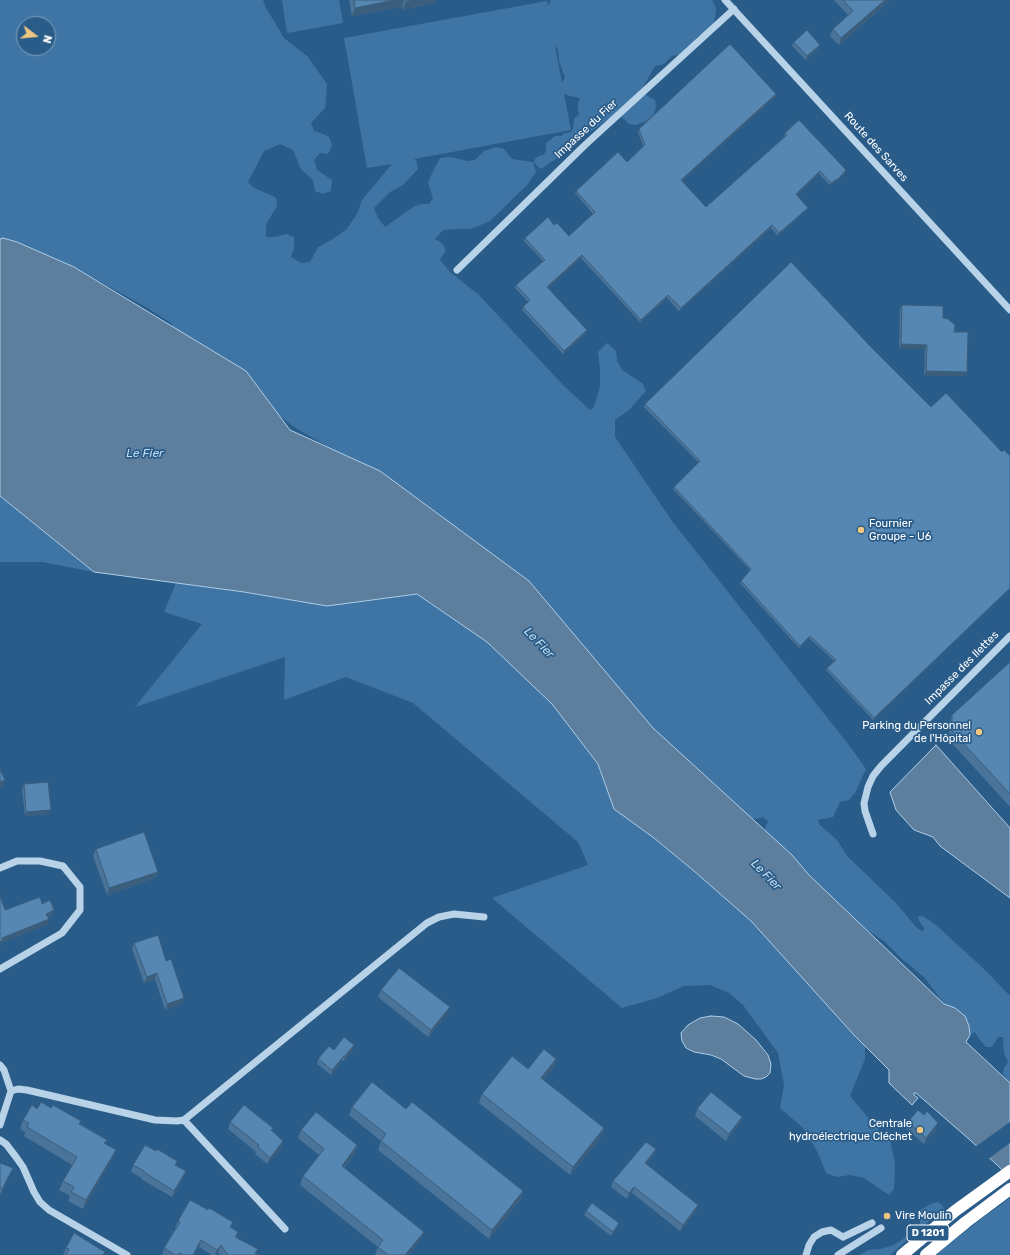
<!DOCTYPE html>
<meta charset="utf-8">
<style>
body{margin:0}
#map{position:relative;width:1010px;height:1255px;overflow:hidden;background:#2a5c89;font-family:Rubik,sans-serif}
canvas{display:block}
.north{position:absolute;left:16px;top:16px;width:40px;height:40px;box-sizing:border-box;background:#2a5c89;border:1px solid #7f9db8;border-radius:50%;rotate:106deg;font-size:11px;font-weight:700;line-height:16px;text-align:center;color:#fff}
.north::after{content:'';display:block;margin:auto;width:14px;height:18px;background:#efc680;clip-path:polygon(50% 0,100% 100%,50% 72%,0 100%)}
</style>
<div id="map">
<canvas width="1010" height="1255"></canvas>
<div class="north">N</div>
</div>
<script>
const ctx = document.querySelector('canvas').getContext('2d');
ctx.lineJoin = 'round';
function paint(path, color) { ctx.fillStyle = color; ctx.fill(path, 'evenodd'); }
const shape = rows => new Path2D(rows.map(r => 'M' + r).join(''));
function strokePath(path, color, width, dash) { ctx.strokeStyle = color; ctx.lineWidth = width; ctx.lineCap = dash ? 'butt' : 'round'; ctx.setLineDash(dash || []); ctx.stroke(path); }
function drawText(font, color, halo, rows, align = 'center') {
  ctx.font = font + ' Rubik,sans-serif'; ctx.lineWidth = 3.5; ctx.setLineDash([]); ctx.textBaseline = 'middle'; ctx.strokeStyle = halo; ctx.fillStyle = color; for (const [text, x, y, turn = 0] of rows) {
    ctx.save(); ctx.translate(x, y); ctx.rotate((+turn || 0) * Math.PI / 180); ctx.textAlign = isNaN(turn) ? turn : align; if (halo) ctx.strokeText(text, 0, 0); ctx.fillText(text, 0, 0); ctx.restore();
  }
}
const green = shape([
 [0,0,263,0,266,8,284,38,308,57,327,84,325,108,311,123,314,131,323,134,329,137,332,145,328,154,320,153,314,160,317,170,332,180,331,191,323,194,315,191,313,180,301,169,293,150,280,144,264,151,248,182,254,188,271,195,276,198,277,206,266,224,266,237,275,237,286,234,294,237,294,248,291,257,301,263,310,262,318,247,331,240,346,230,357,214,362,200,392,164,367,168,344,38,547,1,548,6,551,0,712,0,716,8,715,18,713,24,704,33,696,38,692,45,681,54,672,56,664,64,655,66,643,87,644,94,655,100,656,107,654,114,646,121,636,125,629,124,623,118,615,114,592,131,582,132,574,139,566,153,551,162,541,169,536,165,534,162,535,159,539,156,544,155,546,151,546,143,555,136,562,136,563,134,571,132,573,128,574,119,579,114,578,110,578,104,580,98,570,96,564,94,571,130,414,159,416,160,418,169,403,185,390,192,374,208,378,218,385,227,413,207,421,204,429,204,433,198,428,183,433,171,440,158,450,157,468,161,475,160,484,151,496,147,504,149,512,159,533,162,536,172,527,185,490,221,471,229,456,229,443,230,435,239,442,243,446,250,440,260,450,272,479,295,563,385,590,410,594,407,600,387,600,368,598,352,607,343,616,351,617,361,622,370,642,383,646,391,629,410,615,420,615,437,672,521,852,749,866,769,855,793,849,800,840,802,833,817,818,820,820,825,837,840,847,856,895,902,917,928,922,931,925,929,921,924,918,918,919,916,922,916,926,918,936,925,985,970,1010,996,1010,1091,1009,1082,1003,1074,1004,1068,1008,1062,1004,1053,1003,1037,998,1037,992,1047,986,1047,979,1039,975,1032,971,1034,966,1033,924,977,902,959,884,941,855,922,768,840,765,828,768,821,763,817,755,819,745,816,337,452,294,427,181,339,171,323,144,306,74,267,3,238,0,239],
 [24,24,48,24,48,48,24,48],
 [555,46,558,49,559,61,565,77,562,83],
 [282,0,339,0,343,23,287,33],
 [0,496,94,572,42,562,0,562],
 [176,583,244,592,327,606,417,594,487,642,552,704,598,764,614,809,654,838,694,871,751,921,865,1046,865,1059,850,1096,873,1124,890,1141,895,1162,894,1189,889,1195,864,1178,850,1175,837,1177,826,1173,817,1151,803,1128,780,1108,784,1085,778,1053,743,1005,729,993,710,985,684,986,657,998,622,1008,492,898,588,865,578,842,413,703,346,677,284,700,285,657,135,707,202,624,164,612],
 [1010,1198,1010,1255,937,1255,943,1249,981,1219],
 [938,1202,941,1204,944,1208,890,1255,859,1255,869,1250,881,1249,894,1245,902,1240,920,1225,920,1210,933,1203]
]);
const water = shape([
 [3,238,17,242,74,267,246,371,290,430,380,471,529,581,653,728,792,855,809,875,944,1004,955,1008,965,1016,969,1026,970,1035,966,1042,1010,1083,1010,1177,970,1140,916,1093,914,1093,914,1095,918,1098,912,1105,889,1083,889,1070,854,1035,751,921,694,871,654,838,614,809,598,764,552,704,487,642,417,594,327,606,244,592,94,572,0,496,0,239,3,238],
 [936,745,1010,828,1010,898,940,846,933,837,914,830,896,810,890,792,936,745],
 [711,1016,724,1017,738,1024,756,1040,768,1055,771,1064,770,1073,766,1077,761,1079,755,1079,744,1076,721,1059,711,1055,694,1052,686,1048,682,1041,681,1033,688,1025,700,1018,711,1016]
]);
const pier = shape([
 [1010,1122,1010,1143,988,1159,975,1147]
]);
const minor = shape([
 [725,0,1010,310],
 [457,270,585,145,734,9],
 [873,834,865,811,864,803,868,787,873,776,881,766,1010,636],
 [0,868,17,861,40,861,63,866,80,887,80,910,62,933,0,969],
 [0,1065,4,1070,11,1091,0,1125],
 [11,1091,18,1089,27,1090,155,1120,177,1121,184,1120,427,923,439,917,454,914,484,917],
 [184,1120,285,1229],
 [0,1140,6,1144,16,1157,23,1167,34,1192,40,1202,49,1210,127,1255],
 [843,1237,872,1223],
 [806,1255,809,1245,814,1237,822,1232,831,1230,843,1237],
 [838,1255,881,1228]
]);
const highway = shape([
 [902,1255,955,1211,1010,1171],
 [926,1255,966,1222,1010,1189]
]);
const wall = shape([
 [349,0,436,0,435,3,402,10,402,7,352,16],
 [834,0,890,0,839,45,830,36,833,29,848,15],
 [794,42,818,49,806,60,792,46],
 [776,94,775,97,682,181,706,207,785,136,784,135,785,133,845,173,838,180,830,185,819,174,797,195,808,208,806,210,778,236,771,228,679,311,667,298,640,322,581,258,548,288,586,333,563,354,522,310,523,307,528,302,515,288,516,285,543,261,524,241,525,238,554,225,569,236,593,214,575,193,576,191,627,162,643,146,638,132,639,129],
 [902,305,954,332,967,372,965,376,924,376,925,349,899,349,900,309],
 [870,346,931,407,1002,452,1010,456,1010,589,873,720,826,670,827,668,834,661,809,638,799,648,740,583,741,581,750,570,673,489,674,487,699,463,644,407,645,404],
 [1010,662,1010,807,949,740,949,724,952,715],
 [24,784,49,814,25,816,22,789],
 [96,849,158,872,155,878,107,895,93,856],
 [134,943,166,961,182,1004,165,1010,155,979,144,983,132,949],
 [381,990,447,1014,428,1037,378,997],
 [354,1045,353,1050,344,1061,342,1060,331,1075,317,1064,318,1059,334,1050],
 [556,1059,553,1068,543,1080,604,1128,601,1137,570,1175,479,1103,482,1094,528,1069],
 [352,1107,406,1109,523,1191,520,1200,489,1239,378,1150,381,1141,349,1115],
 [37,1109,80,1124,107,1140,105,1144,112,1159,83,1209,68,1201,70,1196,59,1190,63,1181,72,1165,24,1136,25,1132,20,1129,23,1120],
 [697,1109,742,1117,740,1123,726,1141,695,1116],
 [230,1122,273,1128,272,1131,283,1141,281,1148,267,1164,255,1154,256,1152,228,1129],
 [908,1122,936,1129,924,1144,906,1128],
 [301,1130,357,1145,354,1154,344,1168,424,1232,420,1240,409,1255,375,1255,378,1247,300,1185,303,1176,319,1155,298,1138],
 [656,1149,653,1156,646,1164,698,1205,696,1211,680,1231,632,1193,627,1199,611,1187,613,1181],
 [156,1151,177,1161,176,1165,186,1171,183,1178,172,1197,141,1179,142,1178,131,1172,133,1165],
 [0,1163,13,1168,1,1193,0,1193],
 [586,1211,619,1223,617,1227,611,1236,584,1215],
 [178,1221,231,1227,238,1232,236,1237,259,1255,220,1255,218,1252,216,1255,212,1255,199,1247,194,1255,162,1255,164,1248,176,1228,175,1228],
 [66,1248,104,1255,63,1255]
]);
const shadedWall = shape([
 [395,0,404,0,402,7,352,16,355,8],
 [412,0,436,0,435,3,402,10,406,1],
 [885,0,890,0,839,45,841,38],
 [820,45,818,49,806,60,807,56],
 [776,94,775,97,680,183,681,180],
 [846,170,845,173,838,180,830,185,831,183],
 [820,171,819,174,795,197,796,194],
 [808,208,806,210,778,236,779,233],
 [772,225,771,228,679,311,681,308],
 [582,255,581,258,546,290,547,287],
 [668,295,667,298,640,322,641,320],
 [587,330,586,333,563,354,564,351],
 [901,344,927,345,925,349,899,349],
 [926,371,967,372,965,376,924,376],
 [1010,588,1010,589,873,720,874,718],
 [810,636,809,638,799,648,800,646],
 [5,780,3,786,0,787,0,782],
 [51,810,49,814,25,816,26,812],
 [158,872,155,878,107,895,109,888],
 [54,910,52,916,44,919,46,914],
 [49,919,47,925,2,943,0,946,0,942,2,938],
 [157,973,155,979,144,983,147,977],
 [184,998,182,1004,165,1010,167,1004],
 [450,1007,447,1014,428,1037,431,1030],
 [354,1045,353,1050,344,1061,345,1056],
 [344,1056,342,1060,331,1075,332,1070],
 [556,1059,553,1068,538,1087,541,1078],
 [742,1117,740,1123,726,1141,729,1134],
 [938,1123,936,1129,924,1144,926,1138],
 [604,1128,601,1137,570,1175,573,1167],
 [283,1141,281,1148,267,1164,270,1158],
 [357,1145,354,1154,338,1175,342,1166],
 [656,1149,653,1156,642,1169,645,1163],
 [116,1150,112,1159,83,1209,86,1200],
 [186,1171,183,1178,172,1197,174,1191],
 [634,1187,632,1193,627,1199,629,1193],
 [523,1191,520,1200,489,1239,492,1230],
 [698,1205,696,1211,680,1231,683,1225],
 [619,1223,617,1227,611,1236,613,1232],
 [424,1232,420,1240,409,1255,405,1255],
 [201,1240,199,1247,194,1255,193,1255],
 [221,1245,218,1252,215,1255,217,1250]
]);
const building = shape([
 [354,0,395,0,355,8,354,0],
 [843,0,885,0,841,38,833,29,853,11,843,0],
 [807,30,820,45,807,56,794,42,807,30],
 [730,44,776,94,681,180,706,207,787,135,785,133,799,120,846,170,839,178,831,183,820,171,796,194,808,208,779,233,772,225,681,308,668,295,641,320,582,255,547,287,587,330,564,351,523,307,530,300,516,285,545,260,525,238,548,217,554,225,557,223,569,236,595,212,576,191,618,152,627,162,645,145,639,129,730,44],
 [791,262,870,346,931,407,946,393,1002,452,1004,450,1010,456,1010,588,874,718,827,668,836,660,810,636,800,646,741,581,751,569,674,487,700,461,645,404,791,262],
 [902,305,943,306,943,318,948,319,955,325,954,332,968,332,967,372,926,371,927,345,901,344,902,305],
 [1010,662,1010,794,952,731,952,715,1010,662],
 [0,769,5,780,0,782,0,769],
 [48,782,51,810,26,812,24,784,48,782],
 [144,832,158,872,109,888,96,849,144,832],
 [0,896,5,910,40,897,42,904,50,900,54,910,46,914,49,919,2,938,3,941,0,942,0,896],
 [158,935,166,961,171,959,184,998,167,1004,157,973,147,977,134,943,158,935],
 [399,968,450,1007,431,1030,381,990,399,968],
 [344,1037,354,1045,345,1056,344,1056,332,1070,318,1059,329,1046,334,1050,344,1037],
 [544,1049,556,1059,541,1078,604,1128,573,1167,482,1094,512,1056,528,1069,544,1049],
 [372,1082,406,1109,412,1102,523,1191,492,1230,381,1141,386,1134,352,1107,372,1082],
 [711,1092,742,1117,729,1134,697,1109,711,1092],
 [41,1102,51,1108,53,1105,81,1121,79,1124,107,1140,104,1143,116,1150,86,1200,71,1192,74,1187,63,1181,77,1157,27,1127,29,1123,23,1120,32,1105,37,1109,41,1102],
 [244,1105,273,1128,271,1130,283,1141,270,1158,258,1147,259,1145,230,1122,244,1105],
 [918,1110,924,1115,927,1111,938,1123,926,1138,908,1122,918,1110],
 [316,1112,357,1145,342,1166,424,1232,405,1255,388,1255,378,1247,383,1240,303,1176,324,1149,301,1130,316,1112],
 [646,1142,656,1149,645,1163,698,1205,683,1225,634,1187,629,1193,613,1181,646,1142],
 [145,1145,156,1151,157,1149,177,1161,175,1165,186,1171,174,1191,144,1172,144,1171,133,1165,145,1145],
 [0,1163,13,1168,2,1189,0,1188,0,1163],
 [190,1200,208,1210,209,1208,233,1222,230,1227,238,1232,235,1237,258,1249,255,1253,259,1255,228,1255,221,1245,217,1250,201,1240,193,1255,183,1255,179,1253,177,1255,175,1255,164,1248,180,1222,178,1221,190,1200],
 [592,1203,619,1223,613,1232,586,1211,592,1203],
 [74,1233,105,1252,103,1255,66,1255,69,1249,66,1248,74,1233]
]);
const markers = [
 [861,530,4,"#efc680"],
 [979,732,4,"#efc680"],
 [920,1130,4,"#efc680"],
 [887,1216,4,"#efc680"]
];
const shields = [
 [928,1233,42]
];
const shieldNames = [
 ["D 1201",928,1233]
];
const streetNames = [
 ["Impasse du Fier",586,129,-43],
 ["Route des Sarves",876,147,48],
 ["Impasse des Ilettes",962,668,-45]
];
const poiNames = [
 ["Fournier",869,524],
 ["Groupe - U6",869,537],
 ["Parking du Personnel",971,726,"right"],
 ["de l'Hôpital",971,739,"right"],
 ["Centrale",912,1124,"right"],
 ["hydroélectrique Cléchet",912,1137,"right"],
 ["Vire Moulin",895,1216]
];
const waterNames = [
 ["Le Fier",145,454],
 ["Le Fier",539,643,46],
 ["Le Fier",766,875,46]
];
paint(green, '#3f75a5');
paint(water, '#5d7e9d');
strokePath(water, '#adcee9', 1);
paint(pier, '#2a5c89');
strokePath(minor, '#b8d2e8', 7);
strokePath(highway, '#fff', 12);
paint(wall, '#4a7499');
paint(shadedWall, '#3c5e7d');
paint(building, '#5687b2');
strokePath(building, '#3c5e7d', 1);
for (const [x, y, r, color] of markers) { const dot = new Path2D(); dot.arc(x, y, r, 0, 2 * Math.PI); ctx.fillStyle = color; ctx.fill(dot); strokePath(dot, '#2a5c89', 1.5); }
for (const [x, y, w] of shields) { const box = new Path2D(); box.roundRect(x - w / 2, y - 8, w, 16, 3); ctx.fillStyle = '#2a5c89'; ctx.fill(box); strokePath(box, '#fff', 1); }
drawText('bold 10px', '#fff', null, shieldNames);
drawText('11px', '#fff', '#2a5c89', streetNames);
drawText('11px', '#fff', '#2a5c89', poiNames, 'left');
drawText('italic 12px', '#c4dcf0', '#2a5c89', waterNames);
</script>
